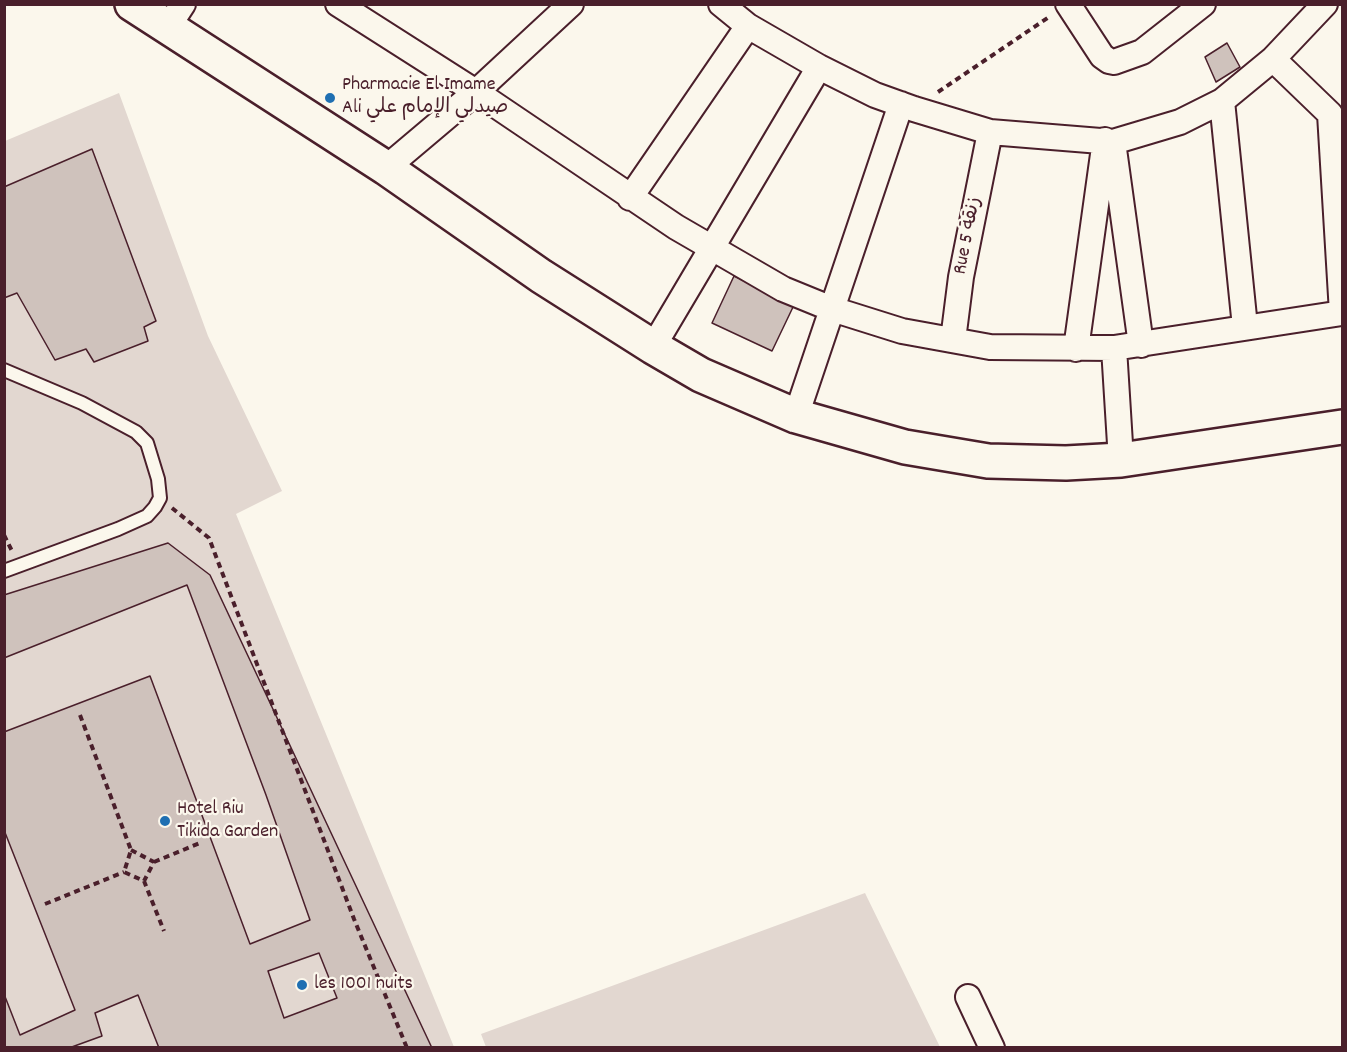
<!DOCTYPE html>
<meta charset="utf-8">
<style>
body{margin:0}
#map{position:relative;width:1347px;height:1052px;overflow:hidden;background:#fbf7ec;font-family:Dekko,sans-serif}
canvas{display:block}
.frame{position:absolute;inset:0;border:6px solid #4a1f2b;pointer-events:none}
</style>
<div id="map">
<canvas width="1347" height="1052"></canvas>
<div class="frame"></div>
</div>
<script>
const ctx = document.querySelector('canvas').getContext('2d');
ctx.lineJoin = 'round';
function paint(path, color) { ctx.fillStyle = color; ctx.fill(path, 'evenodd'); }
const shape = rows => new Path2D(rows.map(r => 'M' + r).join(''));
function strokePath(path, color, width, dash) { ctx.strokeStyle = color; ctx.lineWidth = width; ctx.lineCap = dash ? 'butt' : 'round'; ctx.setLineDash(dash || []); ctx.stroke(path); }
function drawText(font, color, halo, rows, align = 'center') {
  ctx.font = font + ' Dekko,"Playpen Sans Arabic",sans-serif'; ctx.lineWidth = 4.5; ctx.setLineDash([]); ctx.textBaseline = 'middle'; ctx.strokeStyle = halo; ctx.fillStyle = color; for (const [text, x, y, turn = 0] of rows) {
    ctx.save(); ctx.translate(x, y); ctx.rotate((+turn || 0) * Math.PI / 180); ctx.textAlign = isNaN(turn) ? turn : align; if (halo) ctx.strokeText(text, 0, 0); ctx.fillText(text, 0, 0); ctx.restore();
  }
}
const green = shape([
 [119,93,208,336,282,491,236,514,454,1047,5,1048,5,141],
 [865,893,940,1047,486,1047,481,1034]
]);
const building = shape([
 [1227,43,1240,67,1216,82,1205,57,1227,43],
 [92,149,156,321,144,327,148,341,94,362,86,349,55,360,17,293,4,298,4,187,92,149],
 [734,276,794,305,772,351,712,323,734,276],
 [168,543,210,575,432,1048,4,1048,4,595,168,543],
 [187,585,266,795,310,920,250,944,150,676,4,732,4,658,187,585],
 [4,830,75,1010,20,1035,4,994,4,830],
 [319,953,337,998,284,1018,268,971,319,953],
 [138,995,159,1048,69,1048,102,1036,95,1013,138,995]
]);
const path = shape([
 [938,92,1049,17],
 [172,508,209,538,354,919,407,1048],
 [4,535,12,551],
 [80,715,131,850,124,872,144,881,164,931],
 [131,850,154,862,144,881],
 [154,862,200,843],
 [45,904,124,872]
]);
const lane = shape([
 [4,370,82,403,136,432,147,443,158,479,160,498,155,507,147,516,118,529,4,571]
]);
const street = shape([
 [338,4,476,92,676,227,783,289,832,309,902,331,990,347,1114,348,1342,313,1330,114,1273,59],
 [721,4,748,26,819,67,875,95,914,109,990,132,1113,142,1180,122,1222,101,1273,59,1325,4],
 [1068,4,1102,56,1109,61,1114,62,1142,52,1203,4],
 [168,27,183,4],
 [1222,101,1245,327],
 [1113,142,1141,345],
 [386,168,476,92,571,4],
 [630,198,748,26],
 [953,340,961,277,990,132],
 [653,347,819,67],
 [1114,348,1121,460],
 [1076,349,1105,140],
 [796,416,901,104],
 [968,997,992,1048]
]);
const secondary = shape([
 [132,4,386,168,541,276,653,347,701,375,796,416,905,447,988,461,1066,463,1121,460,1342,427]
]);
const markers = [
 [330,98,6,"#1f6fb2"],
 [165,821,6,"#1f6fb2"],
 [302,985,6,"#1f6fb2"]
];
const poiNames = [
 ["Pharmacie El Imame",342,86],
 ["Ali صيدلي الإمام علي",342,109],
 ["Hotel Riu",177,810],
 ["Tikida Garden",177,833],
 ["les 1001 nuits",314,985]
];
const streetNames = [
 ["Rue 5 زنقة",969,236,-79]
];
paint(green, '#e2d7d0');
paint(building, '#cfc2bc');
strokePath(building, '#4a1f2b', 1.5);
strokePath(lane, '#4a1f2b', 16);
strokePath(street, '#4a1f2b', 28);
strokePath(secondary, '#4a1f2b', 38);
strokePath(path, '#4a1f2b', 4, [6, 4.5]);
strokePath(lane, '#fbf7ec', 12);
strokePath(street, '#fbf7ec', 24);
strokePath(secondary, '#fbf7ec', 33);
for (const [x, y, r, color] of markers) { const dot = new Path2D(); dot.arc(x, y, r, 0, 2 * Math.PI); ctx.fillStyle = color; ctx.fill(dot); strokePath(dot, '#fbf7ec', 2); }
drawText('20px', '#4a1f2b', '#fbf7ec', poiNames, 'left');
drawText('20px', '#4a1f2b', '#fbf7ec', streetNames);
</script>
